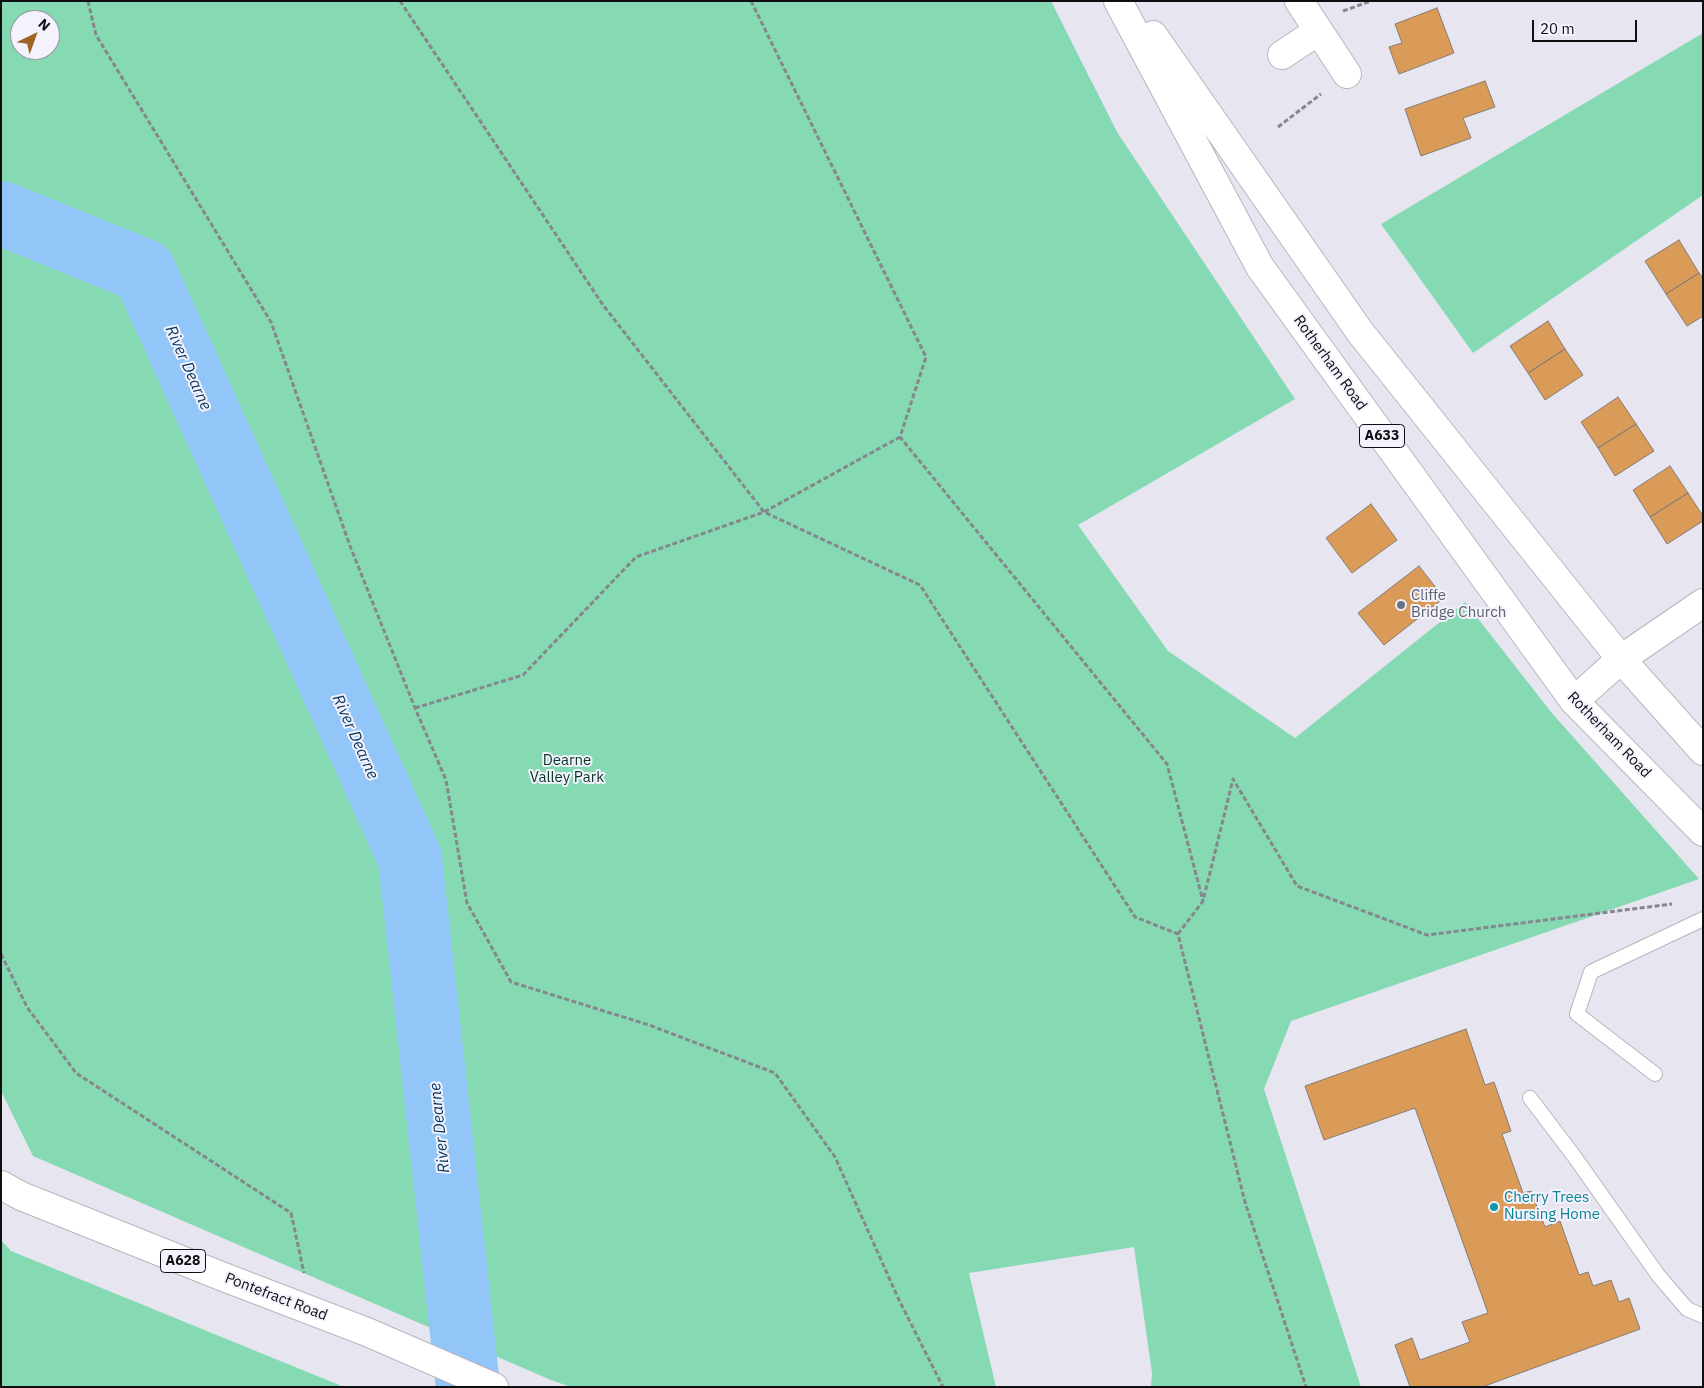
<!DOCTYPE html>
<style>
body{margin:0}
#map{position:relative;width:1704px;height:1388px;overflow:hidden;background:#e6e5f0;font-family:"IBM Plex Sans",sans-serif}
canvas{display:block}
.frame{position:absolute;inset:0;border:2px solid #0f0f12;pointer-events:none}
.north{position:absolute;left:10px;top:10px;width:50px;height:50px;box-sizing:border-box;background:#f3f2fd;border:1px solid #98979f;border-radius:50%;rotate:42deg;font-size:14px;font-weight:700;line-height:20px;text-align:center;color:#0f0f12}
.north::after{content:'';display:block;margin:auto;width:18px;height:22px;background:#9e6522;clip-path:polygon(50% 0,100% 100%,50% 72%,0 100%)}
.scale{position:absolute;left:1532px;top:20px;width:105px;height:22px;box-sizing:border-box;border:2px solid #0f0f12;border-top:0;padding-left:6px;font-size:15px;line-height:18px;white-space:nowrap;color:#0f0f12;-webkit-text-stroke:4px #f3f2fd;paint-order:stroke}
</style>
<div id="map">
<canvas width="1704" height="1388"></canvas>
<div class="frame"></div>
<div class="north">N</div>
<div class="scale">20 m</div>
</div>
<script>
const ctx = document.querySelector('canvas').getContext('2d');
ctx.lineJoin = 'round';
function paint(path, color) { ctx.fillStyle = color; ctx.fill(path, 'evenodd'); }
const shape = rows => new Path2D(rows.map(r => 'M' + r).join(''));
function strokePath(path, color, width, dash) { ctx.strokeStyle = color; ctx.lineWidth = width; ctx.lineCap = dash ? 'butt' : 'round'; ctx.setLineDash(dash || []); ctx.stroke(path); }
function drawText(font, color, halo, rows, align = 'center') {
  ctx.font = font + ' "IBM Plex Sans",sans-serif'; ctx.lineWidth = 4; ctx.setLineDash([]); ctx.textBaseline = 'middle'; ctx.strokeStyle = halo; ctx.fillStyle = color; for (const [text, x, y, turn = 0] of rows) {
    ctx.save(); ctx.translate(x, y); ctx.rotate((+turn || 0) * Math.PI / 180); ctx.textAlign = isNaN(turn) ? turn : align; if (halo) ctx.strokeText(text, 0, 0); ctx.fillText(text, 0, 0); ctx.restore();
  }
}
const green = shape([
 [1,1,1051,1,1117,132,1295,399,1078,525,1168,651,1295,738,1465,602,1551,712,1699,879,1291,1021,1264,1089,1361,1387,1151,1387,1152,1373,1134,1247,969,1273,996,1387,571,1387,551,1380,33,1156,1,1091],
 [20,20,50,20,50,50,20,50],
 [1703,33,1703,195,1473,353,1381,224],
 [1,1240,11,1251,344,1387,1,1387]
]);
const river = shape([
 [1,213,144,271,410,858,468,1387]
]);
const building = shape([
 [1437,8,1454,53,1399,74,1389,47,1402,43,1395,24,1437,8],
 [1485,81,1495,107,1463,118,1471,138,1421,156,1405,109,1485,81],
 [1679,240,1699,273,1666,294,1645,261,1679,240],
 [1699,273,1703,278,1703,316,1687,326,1666,294,1699,273],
 [1548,321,1565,349,1528,373,1510,346,1548,321],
 [1565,349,1583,375,1545,400,1528,373,1565,349],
 [1618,397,1636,424,1598,448,1581,422,1618,397],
 [1636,424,1654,451,1615,476,1598,448,1636,424],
 [1670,466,1688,493,1650,517,1633,490,1670,466],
 [1688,493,1703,516,1703,521,1667,544,1650,517,1688,493],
 [1371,504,1397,540,1352,573,1326,538,1371,504],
 [1419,566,1444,598,1384,645,1358,613,1419,566],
 [1466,1029,1485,1085,1494,1082,1511,1131,1502,1134,1523,1193,1531,1191,1545,1227,1560,1221,1579,1275,1588,1272,1593,1286,1611,1280,1619,1302,1629,1298,1640,1329,1482,1387,1410,1387,1395,1345,1412,1338,1420,1360,1470,1342,1462,1322,1488,1313,1415,1108,1324,1140,1305,1086,1466,1029]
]);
const path = shape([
 [88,1,96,35,271,322,350,546,415,708,446,780,467,903,511,982,649,1025,775,1073,835,1157,899,1300,943,1387],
 [400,1,603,305,764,512,920,585,1135,917,1178,934,1245,1202,1306,1387],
 [751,1,926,357,900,437,1167,764,1203,901],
 [1343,11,1371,1],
 [1278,127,1321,94],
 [415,708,523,675,636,557,764,512,900,437],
 [1178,934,1203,901,1233,779,1297,886,1427,935,1672,904],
 [1,954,27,1007,76,1073,291,1213,304,1273]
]);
const service = shape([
 [1655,1074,1577,1014,1591,972,1703,919],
 [1530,1098,1574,1156,1658,1275,1687,1309,1703,1316]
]);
const minor = shape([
 [1299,1,1347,74],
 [1282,55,1318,31],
 [1574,701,1621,659,1703,603]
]);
const primary = shape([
 [1118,1,1260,267,1574,701,1703,832],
 [1153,35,1360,332,1621,659,1703,751]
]);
const trunk = shape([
 [1,1185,21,1196,221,1276,367,1332,494,1387]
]);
const markers = [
 [1401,605,5,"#6b7280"],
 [1494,1207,5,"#0f9aa8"]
];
const shields = [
 [1382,436,45],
 [183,1261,45]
];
const shieldNames = [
 ["A633",1382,436],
 ["A628",183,1261]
];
const streetNames = [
 ["Rotherham Road",1330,363,54],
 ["Rotherham Road",1609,735,46],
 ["Pontefract Road",276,1297,21]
];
const worshipNames = [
 ["Cliffe",1411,596],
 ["Bridge Church",1411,613]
];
const parkNames = [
 ["Dearne",567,761],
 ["Valley Park",567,778]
];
const cultureNames = [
 ["Cherry Trees",1504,1198],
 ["Nursing Home",1504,1215]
];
const waterNames = [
 ["River Dearne",188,368,66],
 ["River Dearne",355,737,66],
 ["River Dearne",440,1128,-96]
];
paint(green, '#85dab3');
strokePath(river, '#92c5f8', 64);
paint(building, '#da9a58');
strokePath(building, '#847c75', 1);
strokePath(service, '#b7b6c0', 16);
strokePath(minor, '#b7b6c0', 30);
strokePath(primary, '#b7b6c0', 30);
strokePath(trunk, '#b7b6c0', 30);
strokePath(path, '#86868d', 3, [5, 2.5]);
strokePath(service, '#fff', 14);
strokePath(minor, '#fff', 28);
strokePath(primary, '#fff', 28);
strokePath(trunk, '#fff', 28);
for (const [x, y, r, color] of markers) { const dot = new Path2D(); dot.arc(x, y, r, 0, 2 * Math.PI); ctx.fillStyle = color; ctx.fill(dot); strokePath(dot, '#f3f2fd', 2); }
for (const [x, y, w] of shields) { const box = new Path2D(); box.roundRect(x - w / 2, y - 11.5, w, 23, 4); ctx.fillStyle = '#f3f2fd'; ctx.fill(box); strokePath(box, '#0f0f12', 1); }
drawText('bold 14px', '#0f0f12', null, shieldNames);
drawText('15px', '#0f0f12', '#f3f2fd', streetNames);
drawText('15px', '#5b616d', '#f3f2fd', worshipNames, 'left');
drawText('15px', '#073524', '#f3f2fd', parkNames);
drawText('15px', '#0d838f', '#f3f2fd', cultureNames, 'left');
drawText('italic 16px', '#073961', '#f3f2fd', waterNames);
</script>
